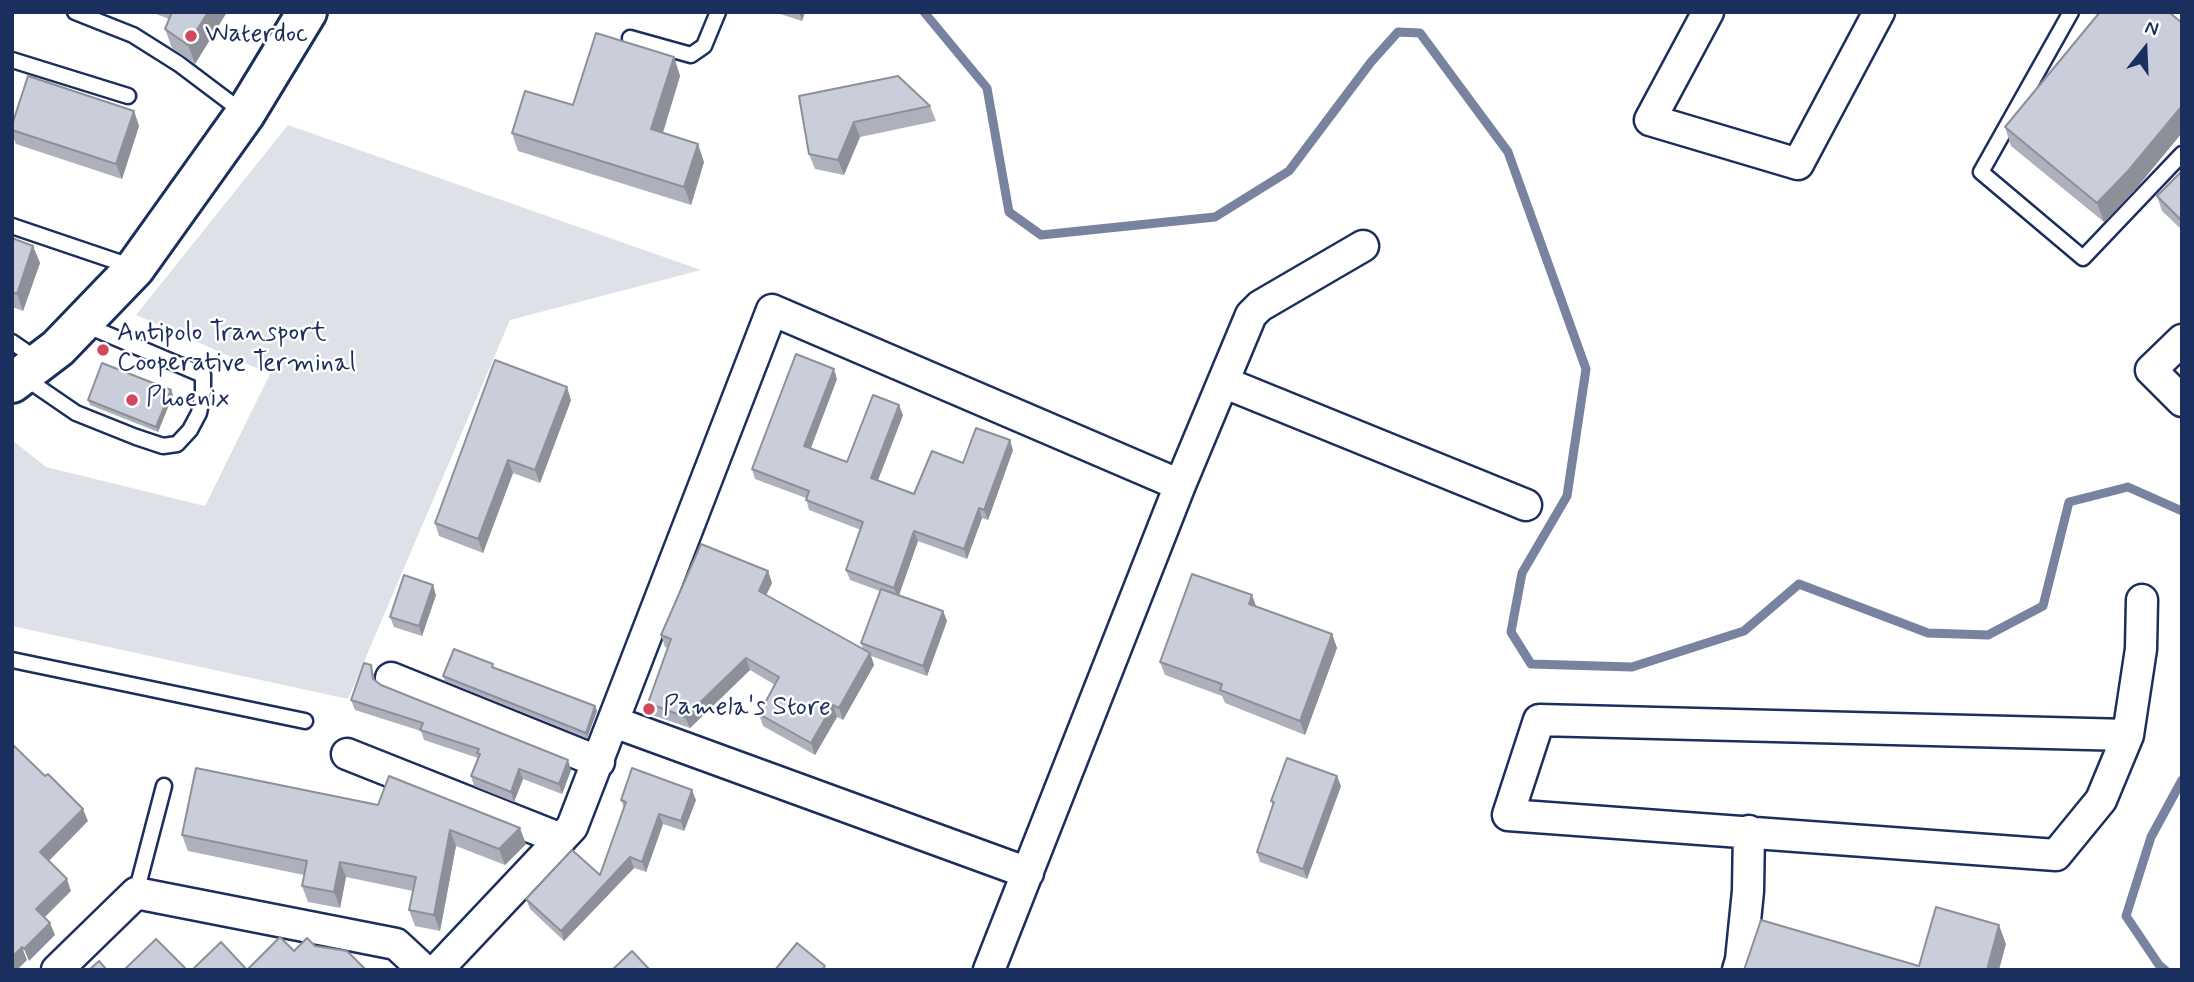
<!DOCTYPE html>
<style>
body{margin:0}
#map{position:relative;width:2194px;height:982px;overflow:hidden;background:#fff;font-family:Mynerve,sans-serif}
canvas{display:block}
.frame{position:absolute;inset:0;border:14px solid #1b2f5e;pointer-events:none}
.north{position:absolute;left:2110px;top:14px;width:70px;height:70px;-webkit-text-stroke:5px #fff;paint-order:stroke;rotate:18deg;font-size:19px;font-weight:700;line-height:28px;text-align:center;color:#1b2f5e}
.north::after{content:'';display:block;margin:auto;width:24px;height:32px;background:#1b2f5e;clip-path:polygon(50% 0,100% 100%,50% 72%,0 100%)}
</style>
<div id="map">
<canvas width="2194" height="982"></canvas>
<div class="frame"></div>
<div class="north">N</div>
</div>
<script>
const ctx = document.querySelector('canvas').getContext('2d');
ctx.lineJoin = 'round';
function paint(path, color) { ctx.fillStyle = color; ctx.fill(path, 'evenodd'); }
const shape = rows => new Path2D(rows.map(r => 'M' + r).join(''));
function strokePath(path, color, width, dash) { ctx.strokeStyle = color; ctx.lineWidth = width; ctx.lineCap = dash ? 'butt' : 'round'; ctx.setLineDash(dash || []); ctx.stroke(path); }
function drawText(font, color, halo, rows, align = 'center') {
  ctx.font = font + ' Mynerve,sans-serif'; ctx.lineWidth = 5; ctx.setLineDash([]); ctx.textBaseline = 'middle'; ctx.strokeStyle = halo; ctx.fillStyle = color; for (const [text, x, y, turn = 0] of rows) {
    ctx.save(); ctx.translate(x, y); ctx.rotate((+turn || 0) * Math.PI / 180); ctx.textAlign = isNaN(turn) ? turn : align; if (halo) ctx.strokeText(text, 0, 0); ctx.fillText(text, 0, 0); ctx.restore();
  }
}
const green = shape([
 [288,125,701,270,510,320,348,699,12,626,12,440,46,467,205,506,270,374,136,315]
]);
const stream = shape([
 [924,12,987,88,1009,212,1041,235,1215,217,1289,171,1371,62,1398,32,1420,33,1508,152,1586,369,1567,496,1522,573,1511,632,1531,664,1632,667,1744,631,1799,584,1928,633,1988,635,2043,606,2069,502,2128,487,2182,511],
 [2165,970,2159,965,2126,916,2151,837,2182,780]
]);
const lane = shape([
 [75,12,133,35,179,64,244,113],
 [2071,12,1981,172,2083,258,2182,154],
 [630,38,691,55,704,46,718,12],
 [12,60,128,96],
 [12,226,133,267],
 [12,342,38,360],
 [22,376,76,413,136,437,163,446,177,444,190,430,199,413,203,392,203,375,83,324],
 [12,660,305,721],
 [136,893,164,786]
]);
const street = shape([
 [1708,12,1650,120,1798,164,1879,12],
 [2182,340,2151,370,2182,401],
 [1223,382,1526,505],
 [391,678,599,762],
 [614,722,1028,873],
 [2128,735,1539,720,1508,815,2056,855,2101,800,2128,735,2141,649,2142,600],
 [347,754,561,839],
 [57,970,136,893,396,944,424,970],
 [437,970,572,827,772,310,1180,485],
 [989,970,1180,485,1251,315,1260,306,1363,246],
 [1738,970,1741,960,1748,891,1749,831]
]);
const primary = shape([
 [12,383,58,348,135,268,245,114,307,12]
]);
const wall = shape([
 [151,12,227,12,195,64,172,48,165,29,169,19],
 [774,12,805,12,802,21],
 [674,57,680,76,663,133,704,162,691,205,518,151,512,133,573,105],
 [799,96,930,106,936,121,860,137,844,175,815,169,809,154],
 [134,111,139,126,122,179,16,144,12,134,12,125],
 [2005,127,2135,190,2104,222,2011,146],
 [2182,171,2182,230,2162,211,2157,196],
 [12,238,33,246,40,263,23,311,12,307],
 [837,379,810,448,847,462,903,415,878,480,914,494,963,463,1013,450,988,520,982,518,967,559,918,541,899,595,943,611,947,621,927,676,871,656,874,665,843,720,837,717,815,755,763,726,759,714,775,685,750,670,690,728,652,715,648,703,668,648,665,647,661,635,768,571,772,583,766,595,863,649,861,643,880,591,850,580,846,570,861,530,809,510,806,498,755,479,752,469],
 [173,395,158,432,90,405,88,400],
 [571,400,540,483,513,473,483,553,439,536,435,523],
 [436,595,422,636,394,627,390,617],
 [1252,595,1256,606,1332,634,1337,648,1305,735,1225,703,1222,696,1165,675,1160,662],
 [371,665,375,680,381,685,571,770,562,794,523,779,514,802,474,786,471,776,478,758,424,740,421,731,355,710,351,700],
 [494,668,595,706,597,711,587,738,445,681,443,676],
 [196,768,526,844,505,865,456,846,440,931,415,926,409,910,413,891,346,877,340,908,308,902,302,886,304,875,188,851,182,835],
 [1341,786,1307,879,1260,862,1257,852,1273,806,1271,801],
 [621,800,696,800,684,831,663,824,646,872,634,868,564,941,530,909,526,899,600,875,624,808]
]);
const shadedWall = shape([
 [208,12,227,12,195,64,188,45],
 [799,12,805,12,802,21],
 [674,57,680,76,658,148,651,129],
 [2182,106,2182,133,2135,190,2104,222,2097,203],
 [134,111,139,126,122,179,116,164],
 [854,122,860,137,844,175,838,160],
 [698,144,704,162,691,205,684,187],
 [33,246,40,263,23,311,17,294],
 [834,369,837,379,808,456,804,446],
 [567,387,571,400,540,483,535,470],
 [171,390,173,395,158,432,156,427],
 [899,405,903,415,875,488,871,478],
 [1010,440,1013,450,988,520,984,510],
 [508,460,513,473,483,553,478,539],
 [979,508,982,518,967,559,964,549],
 [914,531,918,541,898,598,894,588],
 [768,571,772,583,763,602,759,591],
 [433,585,436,595,422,636,419,626],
 [1252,595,1257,609,1249,604],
 [943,611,947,621,927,676,923,666],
 [1332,634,1337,648,1305,735,1300,721],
 [870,653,874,665,843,720,839,708],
 [746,658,750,670,690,728,685,717],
 [833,705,837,717,815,755,811,743],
 [595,706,597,711,587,738,586,733],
 [568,760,571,770,562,794,559,784],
 [519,769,523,779,514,802,511,792],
 [1337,776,1341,786,1307,879,1303,869],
 [692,790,696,800,684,831,681,821],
 [83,809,88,821,45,865,40,852],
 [659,814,663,824,646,872,642,862],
 [520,828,526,844,505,865,499,849],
 [450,830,456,846,440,931,434,915],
 [630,857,634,868,564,941,561,931],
 [340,862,346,877,340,908,334,892],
 [67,879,71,891,41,921,36,909],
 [50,923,55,935,29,961,24,949],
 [1999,925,2006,944,1999,970,1987,970],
 [22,947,27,960,17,970,12,970,12,957]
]);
const building = shape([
 [172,12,208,12,188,45,165,29,172,12],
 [2100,12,2169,12,2182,23,2182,106,2128,171,2097,203,2005,127,2100,12],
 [596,33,674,57,651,129,698,144,684,187,512,133,525,91,573,105,596,33],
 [28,76,134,111,116,164,12,130,12,125,28,76],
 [898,76,930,106,854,122,838,160,809,154,799,96,898,76],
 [2182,171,2182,221,2157,196,2182,171],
 [12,238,33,246,17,294,12,292,12,238],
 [796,354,834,369,804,446,847,462,873,395,899,405,871,478,914,494,932,451,963,463,976,428,1010,440,984,510,979,508,964,549,914,531,894,588,846,570,863,522,806,500,809,491,752,469,796,354],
 [495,360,567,387,535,470,508,460,478,539,435,523,495,360],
 [102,363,171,390,156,427,88,400,102,363],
 [701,544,768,571,759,591,870,653,839,708,833,705,811,743,759,714,779,677,746,658,685,717,648,703,671,639,661,635,701,544],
 [1192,574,1252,595,1249,604,1332,634,1300,721,1220,690,1222,684,1160,662,1192,574],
 [404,575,433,585,419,626,390,617,404,575],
 [881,589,943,611,923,666,861,643,881,589],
 [454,649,493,664,492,667,595,706,586,733,443,676,454,649],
 [364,663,371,665,373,679,381,685,568,760,559,784,519,769,511,792,471,776,480,754,477,753,479,749,420,730,423,723,351,700,364,663],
 [12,744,45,776,48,774,83,809,40,852,67,879,36,909,50,923,24,949,22,947,12,957,12,744],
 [1287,758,1337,776,1303,869,1257,852,1274,802,1271,801,1287,758],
 [196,768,378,805,389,776,520,828,499,849,450,830,434,915,409,910,416,877,340,862,334,892,302,886,307,861,182,835,196,768],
 [632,768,692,790,681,821,659,814,642,862,630,857,561,931,526,899,572,850,600,875,626,802,621,800,632,768],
 [1936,907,1999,925,1987,970,1744,970,1761,920,1919,966,1936,907],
 [280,937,294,951,307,938,315,946,347,951,366,970,192,970,221,942,247,970,280,937],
 [156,939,187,970,124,970,156,939],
 [797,943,825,966,822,970,775,970,797,943],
 [632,951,650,970,612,970,632,951],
 [99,961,107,970,89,970,99,961]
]);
const markers = [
 [191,36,7,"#d1495b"],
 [103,350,7,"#d1495b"],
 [132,400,7,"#d1495b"],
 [649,709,7,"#d1495b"]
];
const poiNames = [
 ["Waterdoc",205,36],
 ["Antipolo Transport",117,335],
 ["Cooperative Terminal",117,365],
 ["Phoenix",146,400],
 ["Pamela's Store",663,709]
];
paint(green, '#dee1e7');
strokePath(stream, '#77839f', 9);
strokePath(lane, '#1b2f5e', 19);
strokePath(street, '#1b2f5e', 35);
strokePath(primary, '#1b2f5e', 44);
strokePath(lane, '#fff', 14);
strokePath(street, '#fff', 30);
strokePath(primary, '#fff', 38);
paint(wall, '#aeb1bb');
paint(shadedWall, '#8d9099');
paint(building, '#caceda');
strokePath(building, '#8d9099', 2);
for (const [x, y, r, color] of markers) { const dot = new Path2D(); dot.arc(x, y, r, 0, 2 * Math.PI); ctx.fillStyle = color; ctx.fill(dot); strokePath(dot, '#fff', 2.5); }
drawText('26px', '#1b2f5e', '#fff', poiNames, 'left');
</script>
